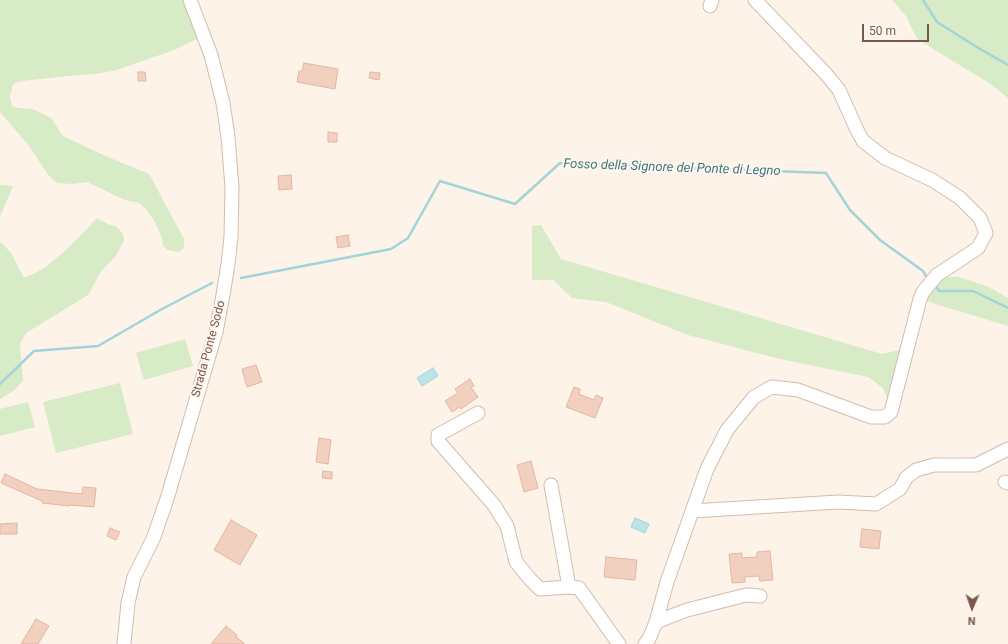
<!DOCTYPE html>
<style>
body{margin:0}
#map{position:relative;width:1008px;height:644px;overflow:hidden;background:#fdf3e8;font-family:Roboto,sans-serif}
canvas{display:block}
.north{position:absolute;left:952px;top:588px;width:40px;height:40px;-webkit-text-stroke:3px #fff7ef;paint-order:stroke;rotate:182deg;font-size:11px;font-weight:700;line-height:16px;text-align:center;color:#78584b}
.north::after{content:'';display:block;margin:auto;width:14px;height:18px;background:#78584b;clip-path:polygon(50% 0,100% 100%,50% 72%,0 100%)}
.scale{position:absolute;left:862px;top:24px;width:67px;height:18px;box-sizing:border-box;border:2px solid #78584b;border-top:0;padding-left:5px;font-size:12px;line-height:14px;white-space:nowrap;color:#78584b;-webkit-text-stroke:3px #fff7ef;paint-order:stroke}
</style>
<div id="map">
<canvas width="1008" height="644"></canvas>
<div class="north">N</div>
<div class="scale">50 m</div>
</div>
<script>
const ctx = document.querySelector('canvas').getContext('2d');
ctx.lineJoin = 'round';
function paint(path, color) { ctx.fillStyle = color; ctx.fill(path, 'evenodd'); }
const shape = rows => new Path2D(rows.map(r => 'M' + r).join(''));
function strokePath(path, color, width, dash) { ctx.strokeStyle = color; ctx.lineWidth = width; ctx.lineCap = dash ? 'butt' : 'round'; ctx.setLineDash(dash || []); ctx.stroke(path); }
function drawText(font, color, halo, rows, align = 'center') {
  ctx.font = font + ' Roboto,sans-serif'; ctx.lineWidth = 4; ctx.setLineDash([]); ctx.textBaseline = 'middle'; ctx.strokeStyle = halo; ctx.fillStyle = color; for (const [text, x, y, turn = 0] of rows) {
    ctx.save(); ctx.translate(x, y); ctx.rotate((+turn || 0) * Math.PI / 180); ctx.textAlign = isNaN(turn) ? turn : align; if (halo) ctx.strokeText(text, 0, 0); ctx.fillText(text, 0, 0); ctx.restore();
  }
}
const green = shape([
 [0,0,184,0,199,38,172,51,151,58,117,70,96,74,68,76,21,81,13,84,10,96,12,106,18,108,33,109,51,118,63,136,103,155,149,174,184,239,184,248,179,252,167,250,163,245,162,238,155,222,146,209,139,203,125,200,87,182,72,184,57,183,49,176,29,146,0,112],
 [892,0,1008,0,1008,98,989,83,917,39,906,16],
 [0,185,13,186,0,217],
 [97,218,108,224,117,227,123,234,124,240,117,254,100,273,88,295,26,333,20,344,23,380,15,390,0,399,0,243,2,243,11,253,24,278,35,273,46,267,66,250,85,231],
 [541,225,561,259,882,354,895,351,902,350,889,402,883,388,868,377,780,359,688,335,606,302,572,298,553,280,532,280,532,226],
 [939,277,959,277,987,286,1008,298,1008,326,932,303,922,298],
 [185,339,193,366,144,380,136,353],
 [120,383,133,434,56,453,43,402],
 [28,402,35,427,0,436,0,409]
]);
const water = shape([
 [433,368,438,376,422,386,417,378,433,368],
 [635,518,649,524,645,533,631,527,635,518]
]);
const stream = shape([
 [923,0,937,22,980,49,1008,65],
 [241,278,391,249,408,238,440,181,515,204,560,163,826,173,850,210,880,240,923,271,926,276],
 [937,288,939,291,973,291,1008,308],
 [0,384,34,351,98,346,162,309,212,283]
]);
const building = shape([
 [304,63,338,69,335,89,297,82,299,71,302,71,304,63],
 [138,72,145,72,146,81,138,81,138,72],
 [370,72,380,73,379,80,369,78,370,72],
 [328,132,337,133,337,142,328,142,328,132],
 [291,175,292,189,279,190,278,176,291,175],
 [348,235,350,246,338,248,336,237,348,235],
 [256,365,262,382,247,387,242,369,256,365],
 [470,379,474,386,471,387,478,397,461,409,460,407,452,412,445,401,458,393,455,389,470,379],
 [574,387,580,389,579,394,594,400,596,395,603,398,595,418,566,407,574,387],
 [319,438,331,440,328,464,316,462,319,438],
 [531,461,538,488,524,492,517,465,531,461],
 [323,471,332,472,332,479,322,478,323,471],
 [5,474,37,489,82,494,83,487,96,488,94,507,69,505,69,506,42,503,42,501,1,483,5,474],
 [231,520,257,535,240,565,214,550,231,520],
 [17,523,17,534,0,534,0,524,17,523],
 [110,528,120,532,116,540,107,536,110,528],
 [862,529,881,531,879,549,860,547,862,529],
 [770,551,773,580,760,581,759,576,745,577,745,582,732,583,729,554,742,553,742,558,757,557,757,552,770,551],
 [606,557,637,560,635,580,604,577,606,557],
 [36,619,49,626,38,644,21,644,36,619],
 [226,626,237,635,236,637,245,644,211,644,226,626]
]);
const minor = shape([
 [710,6,712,0],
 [478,413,438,435,438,441,494,505,507,526,516,562,530,579,540,589,569,587,579,588,619,644],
 [1005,482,1008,483],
 [551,485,569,587],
 [692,511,838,502,876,504,900,489,906,478,916,470,934,465,976,465,1008,449],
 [656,622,667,582,707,469,727,430,754,397,772,387,798,390,871,417,885,417,891,412,920,299,923,292,937,275,978,248,986,233,980,218,960,198,932,180,885,158,863,141,857,130,839,90,826,74,755,0],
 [124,644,128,603,134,577,153,539,167,499,216,332,223,295,228,264,231,237,232,187,228,137,223,103,211,55,190,0],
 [645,644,649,639,656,622,687,610,746,595,760,596]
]);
const streetNames = [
 ["Strada Ponte Sodo",209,349,-75]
];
const waterNames = [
 ["Fosso della Signore del Ponte di Legno",672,168,2]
];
paint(green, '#d7ebc6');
paint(water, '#bce4e7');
strokePath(water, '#a2d4d9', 1);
strokePath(stream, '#a2d4d9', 2.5);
paint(building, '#f2d0bf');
strokePath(building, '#e5b59f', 1);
strokePath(minor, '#d2bcb0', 15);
strokePath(minor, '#fff', 13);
drawText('12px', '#78584b', '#fff7ef', streetNames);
drawText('italic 13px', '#3e767c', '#fff7ef', waterNames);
</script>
